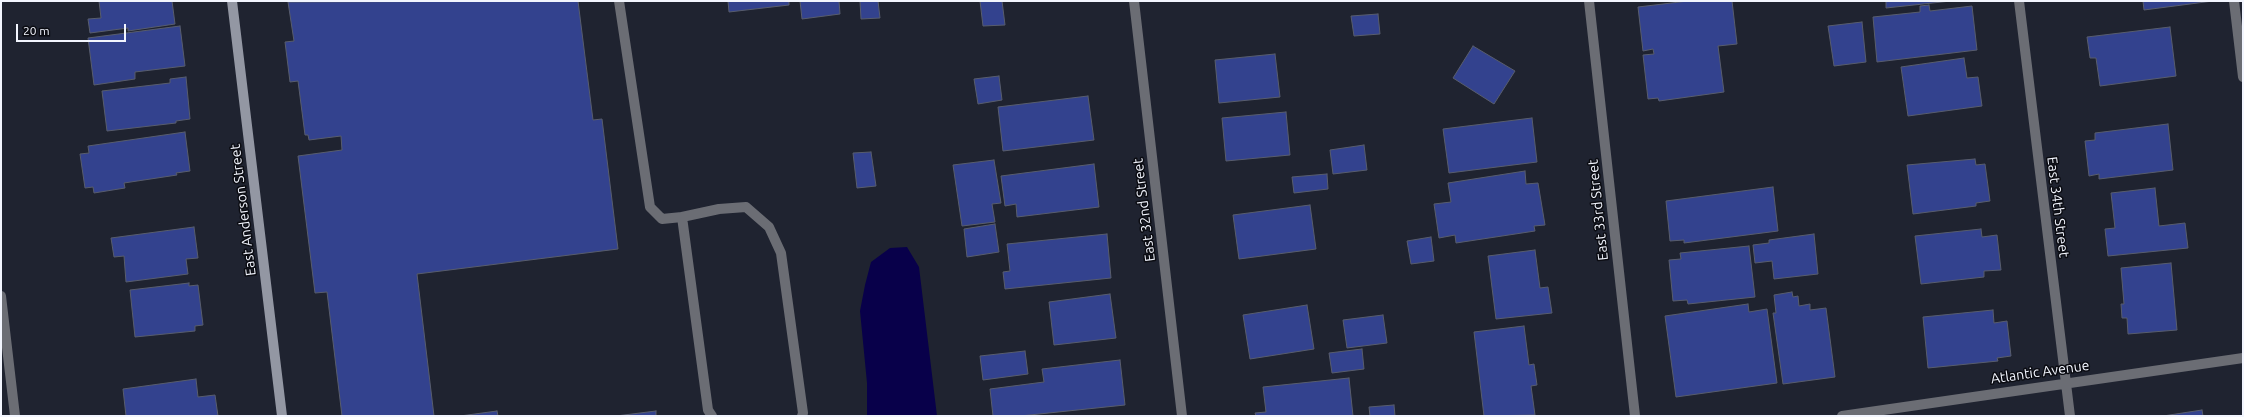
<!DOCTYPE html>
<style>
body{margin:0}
#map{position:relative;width:2244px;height:417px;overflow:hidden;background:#1f2330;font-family:Ubuntu,sans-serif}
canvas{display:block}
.frame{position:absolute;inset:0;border:2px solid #f2f5fe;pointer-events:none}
.scale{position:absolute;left:16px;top:24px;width:110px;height:18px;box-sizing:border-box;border:2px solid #f2f5fe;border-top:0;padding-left:5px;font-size:12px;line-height:14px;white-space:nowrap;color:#f2f5fe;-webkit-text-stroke:3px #0b0c12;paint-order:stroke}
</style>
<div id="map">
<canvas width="2244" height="417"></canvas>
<div class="frame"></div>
<div class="scale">20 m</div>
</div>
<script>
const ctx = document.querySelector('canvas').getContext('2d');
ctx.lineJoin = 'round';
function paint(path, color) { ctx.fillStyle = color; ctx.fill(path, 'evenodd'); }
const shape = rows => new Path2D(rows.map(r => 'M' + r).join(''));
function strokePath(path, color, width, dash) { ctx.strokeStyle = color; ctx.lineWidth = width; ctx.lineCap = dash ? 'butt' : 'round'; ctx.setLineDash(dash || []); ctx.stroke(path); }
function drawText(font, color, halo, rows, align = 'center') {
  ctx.font = font + ' Ubuntu,sans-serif'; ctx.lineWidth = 3; ctx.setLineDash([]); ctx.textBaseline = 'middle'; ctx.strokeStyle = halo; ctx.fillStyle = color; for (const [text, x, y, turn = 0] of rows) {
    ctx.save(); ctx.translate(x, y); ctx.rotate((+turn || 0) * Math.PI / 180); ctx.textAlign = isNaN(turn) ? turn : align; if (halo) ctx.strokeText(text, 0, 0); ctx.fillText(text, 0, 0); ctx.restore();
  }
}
const water = shape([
 [907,247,919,267,937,416,867,416,867,383,860,311,865,285,871,262,890,248]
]);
const building = shape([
 [99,1,172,1,175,24,128,31,128,28,90,33,88,19,101,18,99,1],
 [578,1,593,120,602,119,618,249,417,274,434,416,342,416,327,292,315,293,298,156,342,150,341,136,309,140,308,135,305,135,298,81,290,82,285,42,294,41,288,2,578,1],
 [728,1,789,1,789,5,729,12,728,1],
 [800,1,839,1,840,14,802,19,800,1],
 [860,1,878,1,880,18,861,19,860,1],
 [980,1,1002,1,1005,25,983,26,980,1],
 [1688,1,1732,1,1737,44,1718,46,1724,92,1659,101,1658,98,1648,99,1643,55,1654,54,1653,49,1643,51,1638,7,1688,1],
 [1886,1,1951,1,1886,8,1886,1],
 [2143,1,2213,1,2144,10,2143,1],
 [1929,5,1930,11,1972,6,1977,50,1877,62,1873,17,1920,12,1920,6,1929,5],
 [1378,14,1380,34,1354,36,1351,16,1378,14],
 [1862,22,1866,62,1834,66,1828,26,1862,22],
 [180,26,185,66,135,72,135,79,94,85,88,38,180,26],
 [2170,27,2176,76,2100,86,2096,58,2090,58,2087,37,2170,27],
 [1473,46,1515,71,1494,104,1453,78,1473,46],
 [1275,54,1280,97,1219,103,1215,60,1275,54],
 [1964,58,1967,78,1978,77,1982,106,1908,116,1901,67,1964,58],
 [999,76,1002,100,978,104,974,79,999,76],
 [186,77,190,119,176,121,176,123,107,131,102,91,170,83,170,79,186,77],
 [1088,96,1094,140,1003,151,998,107,1088,96],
 [1286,112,1290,155,1226,161,1222,118,1286,112],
 [1532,118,1537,162,1449,173,1443,129,1532,118],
 [2168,124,2173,170,2099,179,2099,174,2089,176,2085,141,2095,140,2095,133,2168,124],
 [185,132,190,171,176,173,177,175,124,183,125,188,94,193,93,187,85,188,80,154,89,153,88,146,185,132],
 [1364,145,1367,170,1333,174,1330,150,1364,145],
 [871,152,876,186,857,188,853,153,871,152],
 [1975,159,1976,165,1985,164,1990,201,1976,203,1976,206,1913,214,1907,165,1975,159],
 [994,160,1001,203,992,204,995,222,962,226,953,165,994,160],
 [1094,164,1099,207,1017,217,1016,204,1005,206,1001,176,1094,164],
 [1525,171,1526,184,1538,183,1545,225,1534,226,1535,231,1456,243,1455,235,1439,238,1434,204,1451,202,1448,183,1525,171],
 [1327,174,1328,189,1294,193,1292,177,1327,174],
 [1773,187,1778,231,1684,243,1684,240,1670,241,1666,201,1773,187],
 [2155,188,2159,226,2185,223,2188,248,2108,256,2105,229,2115,228,2111,193,2155,188],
 [1310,205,1316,249,1239,259,1233,215,1310,205],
 [995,224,999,252,967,257,964,229,995,224],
 [194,227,198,258,186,259,188,274,126,282,124,256,114,257,111,238,194,227],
 [1981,229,1982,237,1997,235,2001,270,1984,271,1984,277,1921,284,1915,236,1981,229],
 [1107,234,1111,278,1005,289,1003,272,1010,271,1007,244,1107,234],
 [1814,234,1818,274,1774,279,1772,261,1755,263,1753,245,1769,243,1769,240,1814,234],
 [1431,237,1434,261,1411,264,1407,241,1431,237],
 [1749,246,1755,297,1688,304,1687,300,1673,301,1669,260,1681,259,1680,253,1749,246],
 [1535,250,1540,288,1548,287,1552,313,1496,319,1488,256,1535,250],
 [2171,263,2177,330,2128,334,2127,318,2122,318,2121,304,2124,304,2121,268,2171,263],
 [189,283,189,286,198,285,203,325,195,326,195,331,135,337,130,290,189,283],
 [1792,292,1793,297,1798,296,1799,306,1810,304,1810,310,1826,308,1835,377,1783,384,1773,313,1776,313,1774,295,1792,292],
 [1110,294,1116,338,1054,345,1049,302,1110,294],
 [1748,304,1749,312,1767,309,1777,383,1676,397,1665,316,1748,304],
 [1307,305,1314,349,1250,359,1243,315,1307,305],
 [1993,310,1994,323,2007,321,2011,356,1997,358,1998,361,1928,368,1923,317,1993,310],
 [1383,315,1387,343,1347,348,1343,320,1383,315],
 [1524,326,1529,365,1534,364,1537,385,1531,386,1535,415,1484,416,1474,332,1524,326],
 [1362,349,1364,369,1332,373,1329,353,1362,349],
 [1025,351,1028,374,983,380,980,356,1025,351],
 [1120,360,1125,405,1020,416,993,416,990,389,1044,382,1042,369,1120,360],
 [1349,378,1353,416,1256,416,1255,413,1266,412,1263,387,1349,378],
 [196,379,198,397,215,395,218,416,126,416,123,389,196,379],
 [1394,405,1395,416,1370,416,1369,407,1394,405],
 [2202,410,2203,416,2163,416,2202,410],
 [497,411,498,416,460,416,497,411],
 [656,411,656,416,616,416,656,411]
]);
const service = shape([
 [619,1,650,207,662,219,682,217],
 [2234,1,2243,77],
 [1,296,15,416],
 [712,416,708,410,682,217,719,209,746,207,769,227,781,253,803,413,802,416]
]);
const minor = shape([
 [1134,1,1182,416],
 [1589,1,1635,416],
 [2019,1,2070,416],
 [1842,416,2243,358]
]);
const secondary = shape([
 [232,1,282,416]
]);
const streetNames = [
 ["East 34th Street",2058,207,83],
 ["East Anderson Street",243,210,-97],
 ["East 32nd Street",1144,210,-97],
 ["East 33rd Street",1598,210,-96],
 ["Atlantic Avenue",2040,372,-8]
];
paint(water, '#08004a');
paint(building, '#33428e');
strokePath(building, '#585d6d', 1);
strokePath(service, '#6b6d74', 10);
strokePath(minor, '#6b6d74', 10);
strokePath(secondary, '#9397a3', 10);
drawText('14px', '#f2f5fe', '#0b0c12', streetNames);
</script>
